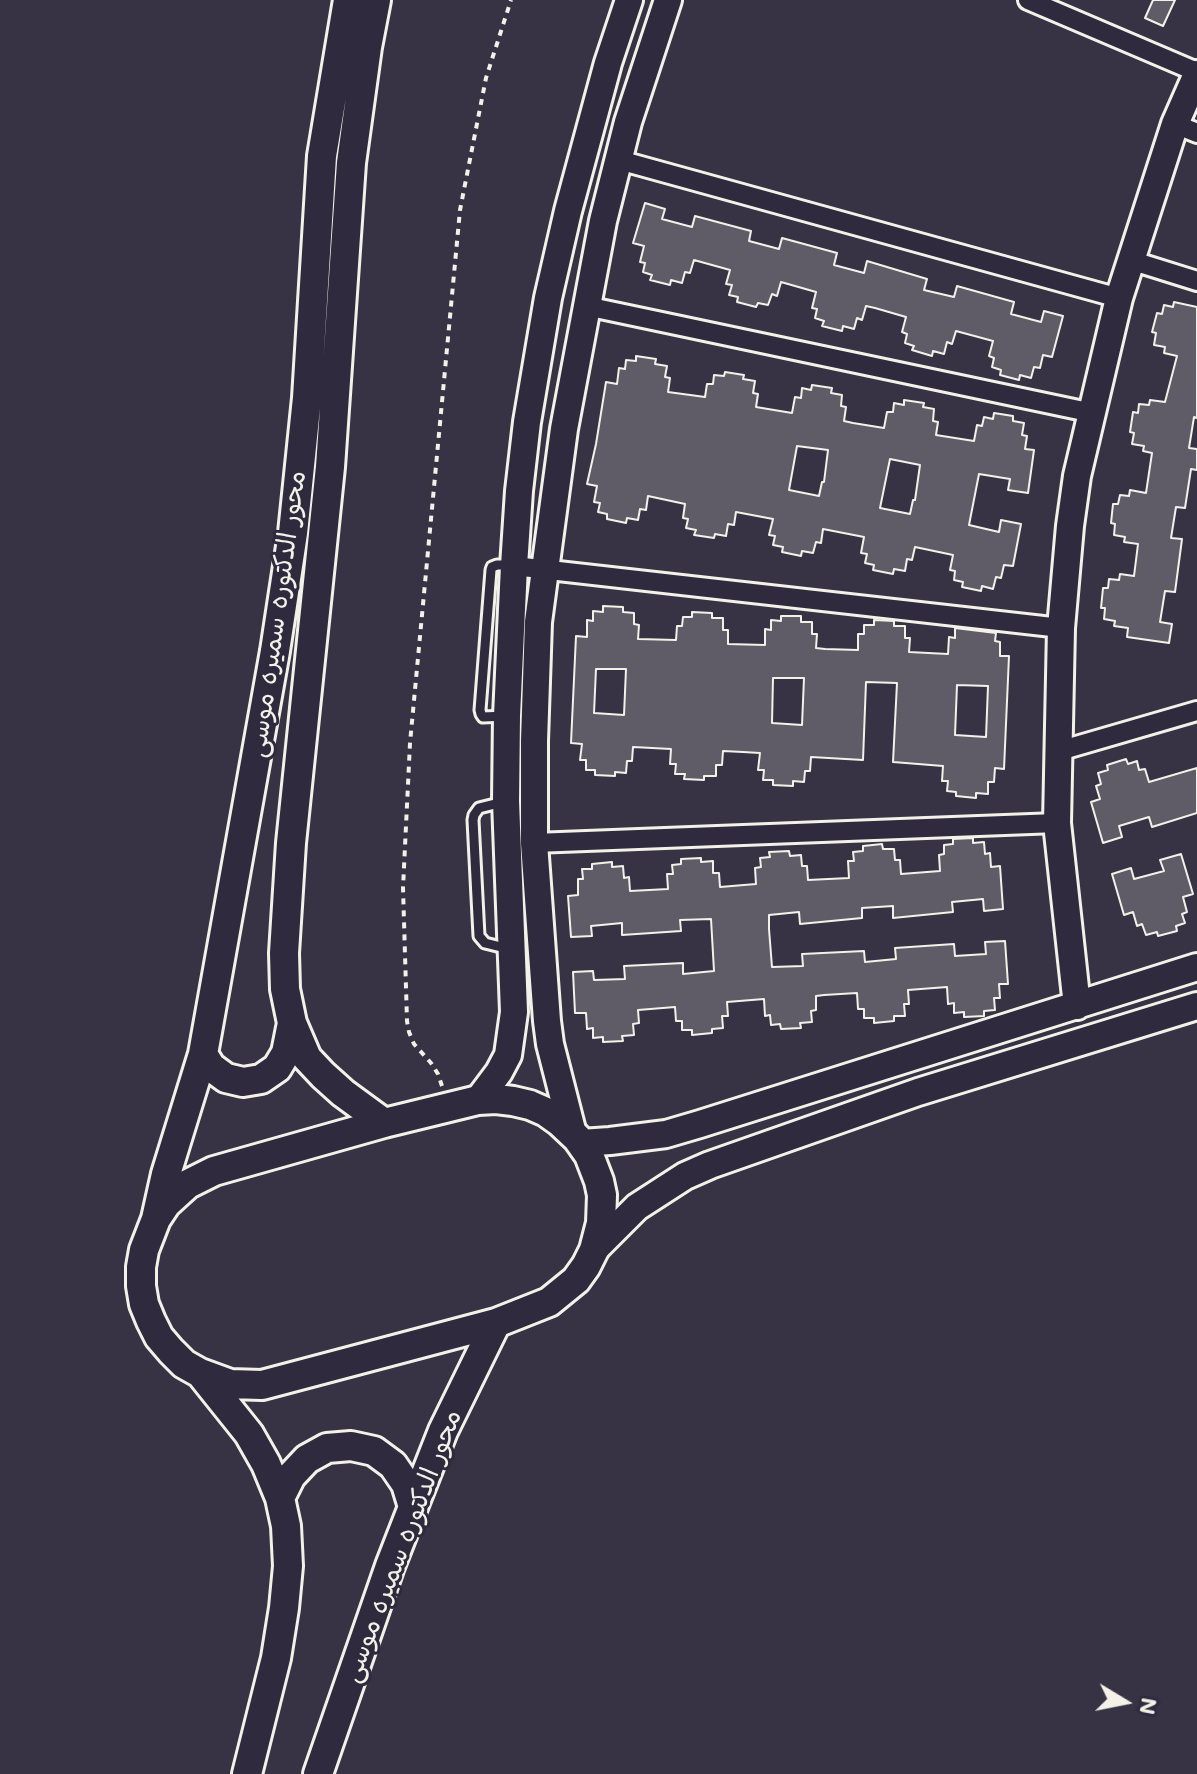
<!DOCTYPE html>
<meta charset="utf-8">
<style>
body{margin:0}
#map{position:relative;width:1197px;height:1774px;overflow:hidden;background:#373244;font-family:Mali,sans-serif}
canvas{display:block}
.north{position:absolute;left:1085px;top:1662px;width:80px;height:80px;-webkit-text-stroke:6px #2f2a3d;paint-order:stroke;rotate:100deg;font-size:22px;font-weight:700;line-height:32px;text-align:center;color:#f4f1e8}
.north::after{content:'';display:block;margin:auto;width:28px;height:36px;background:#f4f1e8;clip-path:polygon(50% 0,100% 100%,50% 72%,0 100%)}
</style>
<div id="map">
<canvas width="1197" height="1774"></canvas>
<div class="north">N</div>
</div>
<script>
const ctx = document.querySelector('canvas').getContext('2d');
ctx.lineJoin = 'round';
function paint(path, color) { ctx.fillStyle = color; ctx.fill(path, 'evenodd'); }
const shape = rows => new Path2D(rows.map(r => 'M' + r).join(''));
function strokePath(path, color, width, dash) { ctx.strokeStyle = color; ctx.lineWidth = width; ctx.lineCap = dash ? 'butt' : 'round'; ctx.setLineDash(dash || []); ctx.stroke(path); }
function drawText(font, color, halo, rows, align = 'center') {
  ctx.font = font + ' Mali,"Playpen Sans Arabic",sans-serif'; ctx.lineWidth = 6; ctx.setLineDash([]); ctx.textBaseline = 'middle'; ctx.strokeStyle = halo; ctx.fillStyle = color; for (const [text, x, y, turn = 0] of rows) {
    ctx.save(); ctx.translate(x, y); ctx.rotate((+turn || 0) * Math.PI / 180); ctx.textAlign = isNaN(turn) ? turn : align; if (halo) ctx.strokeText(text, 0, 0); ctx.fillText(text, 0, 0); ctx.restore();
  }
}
const building = shape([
 [1153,0,1175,0,1163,26,1145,18,1153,0],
 [645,203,665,209,662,219,692,227,695,216,751,231,749,241,779,249,782,238,837,253,834,265,864,273,867,261,927,279,924,290,954,297,957,286,1014,302,1011,314,1041,322,1044,311,1063,316,1052,357,1043,355,1040,368,1034,367,1031,378,1020,375,1019,380,1000,375,1001,370,992,367,994,358,989,356,993,341,956,331,952,344,947,342,944,354,933,351,932,356,912,350,914,346,905,343,907,334,902,332,906,317,875,308,866,306,862,320,857,318,854,329,843,326,842,331,822,326,824,321,815,318,817,309,812,308,816,292,781,282,777,296,772,294,768,305,758,303,756,307,737,302,738,297,729,295,732,285,726,284,730,270,694,260,690,273,685,272,682,283,671,280,670,285,650,280,652,275,643,272,645,263,640,262,644,246,633,243,645,203],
 [1174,302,1197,307,1197,418,1194,417,1189,448,1197,449,1197,470,1191,469,1185,508,1176,507,1171,538,1182,539,1175,592,1165,591,1160,622,1172,624,1169,643,1127,637,1128,628,1114,626,1115,621,1104,619,1105,608,1101,608,1103,588,1108,588,1109,579,1119,580,1120,574,1134,576,1138,544,1124,542,1125,537,1114,535,1115,524,1111,523,1113,504,1118,504,1120,495,1129,496,1130,490,1146,493,1152,453,1143,451,1144,446,1132,444,1134,433,1130,432,1133,412,1138,413,1139,404,1149,405,1150,400,1165,402,1177,356,1164,353,1165,347,1154,345,1156,333,1152,332,1157,313,1162,314,1164,305,1173,307,1174,302],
 [636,356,656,359,655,364,667,366,665,377,670,378,668,392,705,397,707,384,713,384,714,375,724,376,725,372,744,375,743,379,755,381,753,393,758,394,756,407,792,413,795,397,801,398,802,388,811,390,812,385,832,388,831,393,842,395,841,406,846,407,844,421,853,423,884,428,887,412,893,412,894,403,904,405,904,400,924,403,923,407,934,409,933,421,938,422,936,435,974,441,977,425,982,426,984,417,993,419,994,413,1013,416,1013,421,1024,423,1022,435,1027,436,1025,449,1034,450,1028,493,1008,490,1010,479,979,474,969,525,999,532,1001,520,1021,524,1013,566,1004,565,1001,578,996,577,993,589,982,586,981,591,962,587,963,582,954,580,955,571,950,570,953,555,915,547,912,560,907,559,905,571,894,569,893,574,873,570,874,565,865,563,867,554,861,553,864,537,823,529,821,543,816,542,813,553,802,551,801,556,782,552,783,547,773,545,775,536,769,535,773,519,736,512,734,525,728,524,726,536,715,534,714,538,694,535,696,530,686,528,688,519,683,518,685,504,648,496,646,510,640,509,638,520,627,518,626,523,607,519,607,514,598,512,600,503,594,502,597,486,587,484,596,444,606,382,617,384,619,368,625,369,626,360,636,361,636,356],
 [797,446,828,450,824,482,822,482,819,496,789,490,797,446],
 [890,459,920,465,915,500,913,500,910,514,880,508,890,459],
 [603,606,623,607,623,612,634,613,634,624,639,625,638,639,676,640,677,626,682,626,683,617,692,617,692,612,712,613,712,618,723,618,723,630,728,630,728,644,765,645,765,629,771,630,771,620,781,621,781,616,801,616,801,622,812,622,812,634,817,634,816,648,825,649,858,650,858,634,864,634,864,625,874,625,874,620,894,621,894,626,905,626,905,638,910,638,909,652,948,654,949,637,955,638,955,628,996,633,995,641,1000,642,1000,656,1009,656,1004,769,995,768,994,782,988,782,988,794,976,793,976,798,956,796,956,792,947,791,948,781,942,781,943,766,893,762,897,683,866,682,863,760,811,757,810,771,805,771,804,782,793,781,793,786,773,785,773,780,763,780,764,770,758,770,760,753,743,752,723,751,722,765,716,765,716,776,704,776,704,780,684,779,685,774,675,774,676,764,670,764,671,749,633,747,632,761,627,761,626,773,615,772,615,776,595,775,595,770,586,770,586,760,580,760,582,744,571,743,576,636,587,637,587,620,593,621,593,611,603,612,603,606],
 [596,669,626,669,624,715,594,713,596,669],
 [773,678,804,678,802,725,772,723,773,678],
 [957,685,988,686,986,737,955,735,957,685],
 [1126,759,1128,764,1137,761,1139,770,1145,769,1149,782,1197,768,1197,813,1152,827,1149,817,1119,826,1122,837,1103,843,1091,802,1100,799,1096,786,1101,784,1098,773,1108,770,1107,765,1126,759],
 [973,838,973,843,984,842,985,854,990,853,991,867,1000,866,1003,909,984,911,983,899,952,902,953,912,893,918,893,906,862,908,862,918,800,924,799,912,769,915,769,929,772,967,803,966,802,954,864,951,865,962,896,959,895,948,954,944,955,956,986,954,985,942,1005,941,1008,984,999,984,1000,998,994,998,995,1010,984,1011,984,1016,964,1017,964,1012,954,1013,954,1003,948,1004,947,987,908,990,909,1004,904,1004,905,1016,894,1016,894,1021,874,1023,874,1018,864,1018,864,1009,858,1009,857,993,824,995,816,996,816,1010,811,1011,812,1022,800,1023,801,1028,781,1029,780,1024,771,1025,770,1015,765,1016,764,999,727,1002,728,1016,722,1016,723,1028,712,1029,712,1033,692,1035,692,1030,682,1030,682,1021,676,1021,675,1007,638,1010,639,1023,633,1024,634,1035,622,1036,623,1041,603,1042,603,1037,593,1038,593,1028,587,1029,586,1013,575,1013,573,972,593,971,594,980,625,979,624,966,683,963,683,974,714,971,711,919,680,920,681,931,622,935,622,923,591,926,592,936,571,937,568,896,578,895,578,879,583,879,582,869,592,869,592,864,612,862,612,867,623,866,624,878,629,877,630,891,668,889,667,874,673,874,672,865,681,864,681,859,701,858,701,862,713,861,713,873,719,873,720,887,756,884,755,868,761,867,760,858,770,857,769,852,789,851,790,856,801,855,802,866,807,866,808,880,849,878,848,861,854,861,853,852,863,851,863,846,882,844,883,849,894,849,895,860,900,860,901,874,940,871,939,855,944,854,944,845,953,844,953,839,973,838],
 [1181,854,1193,894,1183,897,1187,912,1182,914,1185,923,1176,926,1177,931,1158,936,1157,932,1146,935,1142,924,1137,926,1133,912,1124,915,1112,874,1131,868,1134,879,1164,871,1160,860,1181,854]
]);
const path = shape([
 [442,1086,438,1074,431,1063,414,1044,409,1032,407,1021,403,888,410,743,460,210,486,78,511,0]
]);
const lane = shape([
 [506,716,483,717,481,714,480,710,491,570,492,567,497,565,511,565],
 [503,802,479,808,474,815,473,820,479,936,485,943,509,949]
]);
const street = shape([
 [1028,0,1197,72],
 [1175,124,1197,133],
 [619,160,1119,298],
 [1130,260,1197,281],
 [586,306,1093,413],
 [514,566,1061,628],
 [1059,751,1197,711],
 [534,843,1057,823]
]);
const secondary = shape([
 [1077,1006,1057,823,1061,628,1070,526,1077,476,1119,298,1175,124,1197,74],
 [478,1100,499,1072,508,1055,514,1012,506,801,507,716,514,566,519,491,527,422,548,298,568,211,608,63,629,0],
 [573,1134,550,1044,547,1021,534,843,534,741,538,622,564,429,603,221,628,122,668,0],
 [581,1143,610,1141,666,1134,700,1124,1197,967],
 [594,1250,637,1207,685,1176,710,1165,918,1092,1197,1006]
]);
const primary = shape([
 [376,0,367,47,351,163,330,467,291,843,284,953,285,989,292,1023,307,1058,323,1075,343,1093,384,1123],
 [203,1054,211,1067,226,1078,243,1082,261,1079,277,1068,286,1053,292,1023],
 [496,1099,513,1101,530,1105,546,1112,560,1122,577,1138,589,1155,599,1181,602,1195,601,1223,594,1250,586,1266,576,1280,549,1302,496,1323,262,1385,230,1384,200,1373,184,1364,171,1351,159,1337,151,1321,144,1304,141,1286,141,1267,144,1250,156,1219,166,1204,188,1184,214,1171,384,1123,478,1100,496,1099],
 [156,1219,166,1174,203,1054,275,651,293,533,307,398,322,156,348,0],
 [201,1374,249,1434,266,1464,280,1498,286,1526,288,1566,284,1608,276,1658,247,1774],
 [280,1498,291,1476,307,1459,327,1448,351,1446,374,1451,393,1465,406,1484,413,1507],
 [318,1774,390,1566,413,1507,443,1431,496,1323]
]);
const streetNames = [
 ["محور الدكتوره سميره موسى",277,614,-82],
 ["محور الدكتوره سميره موسى",402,1546,-69]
];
paint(building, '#5f5c67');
strokePath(building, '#f4f1e8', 2);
strokePath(lane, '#f4f1e8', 15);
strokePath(street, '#f4f1e8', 24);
strokePath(secondary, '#f4f1e8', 32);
strokePath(primary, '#f4f1e8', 34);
strokePath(path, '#f4f1e8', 4, [6, 6]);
strokePath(lane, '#2f2a3d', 9);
strokePath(street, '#2f2a3d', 18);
strokePath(secondary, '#2f2a3d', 26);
strokePath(primary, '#2f2a3d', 28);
drawText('26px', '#f4f1e8', '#2f2a3d', streetNames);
</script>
